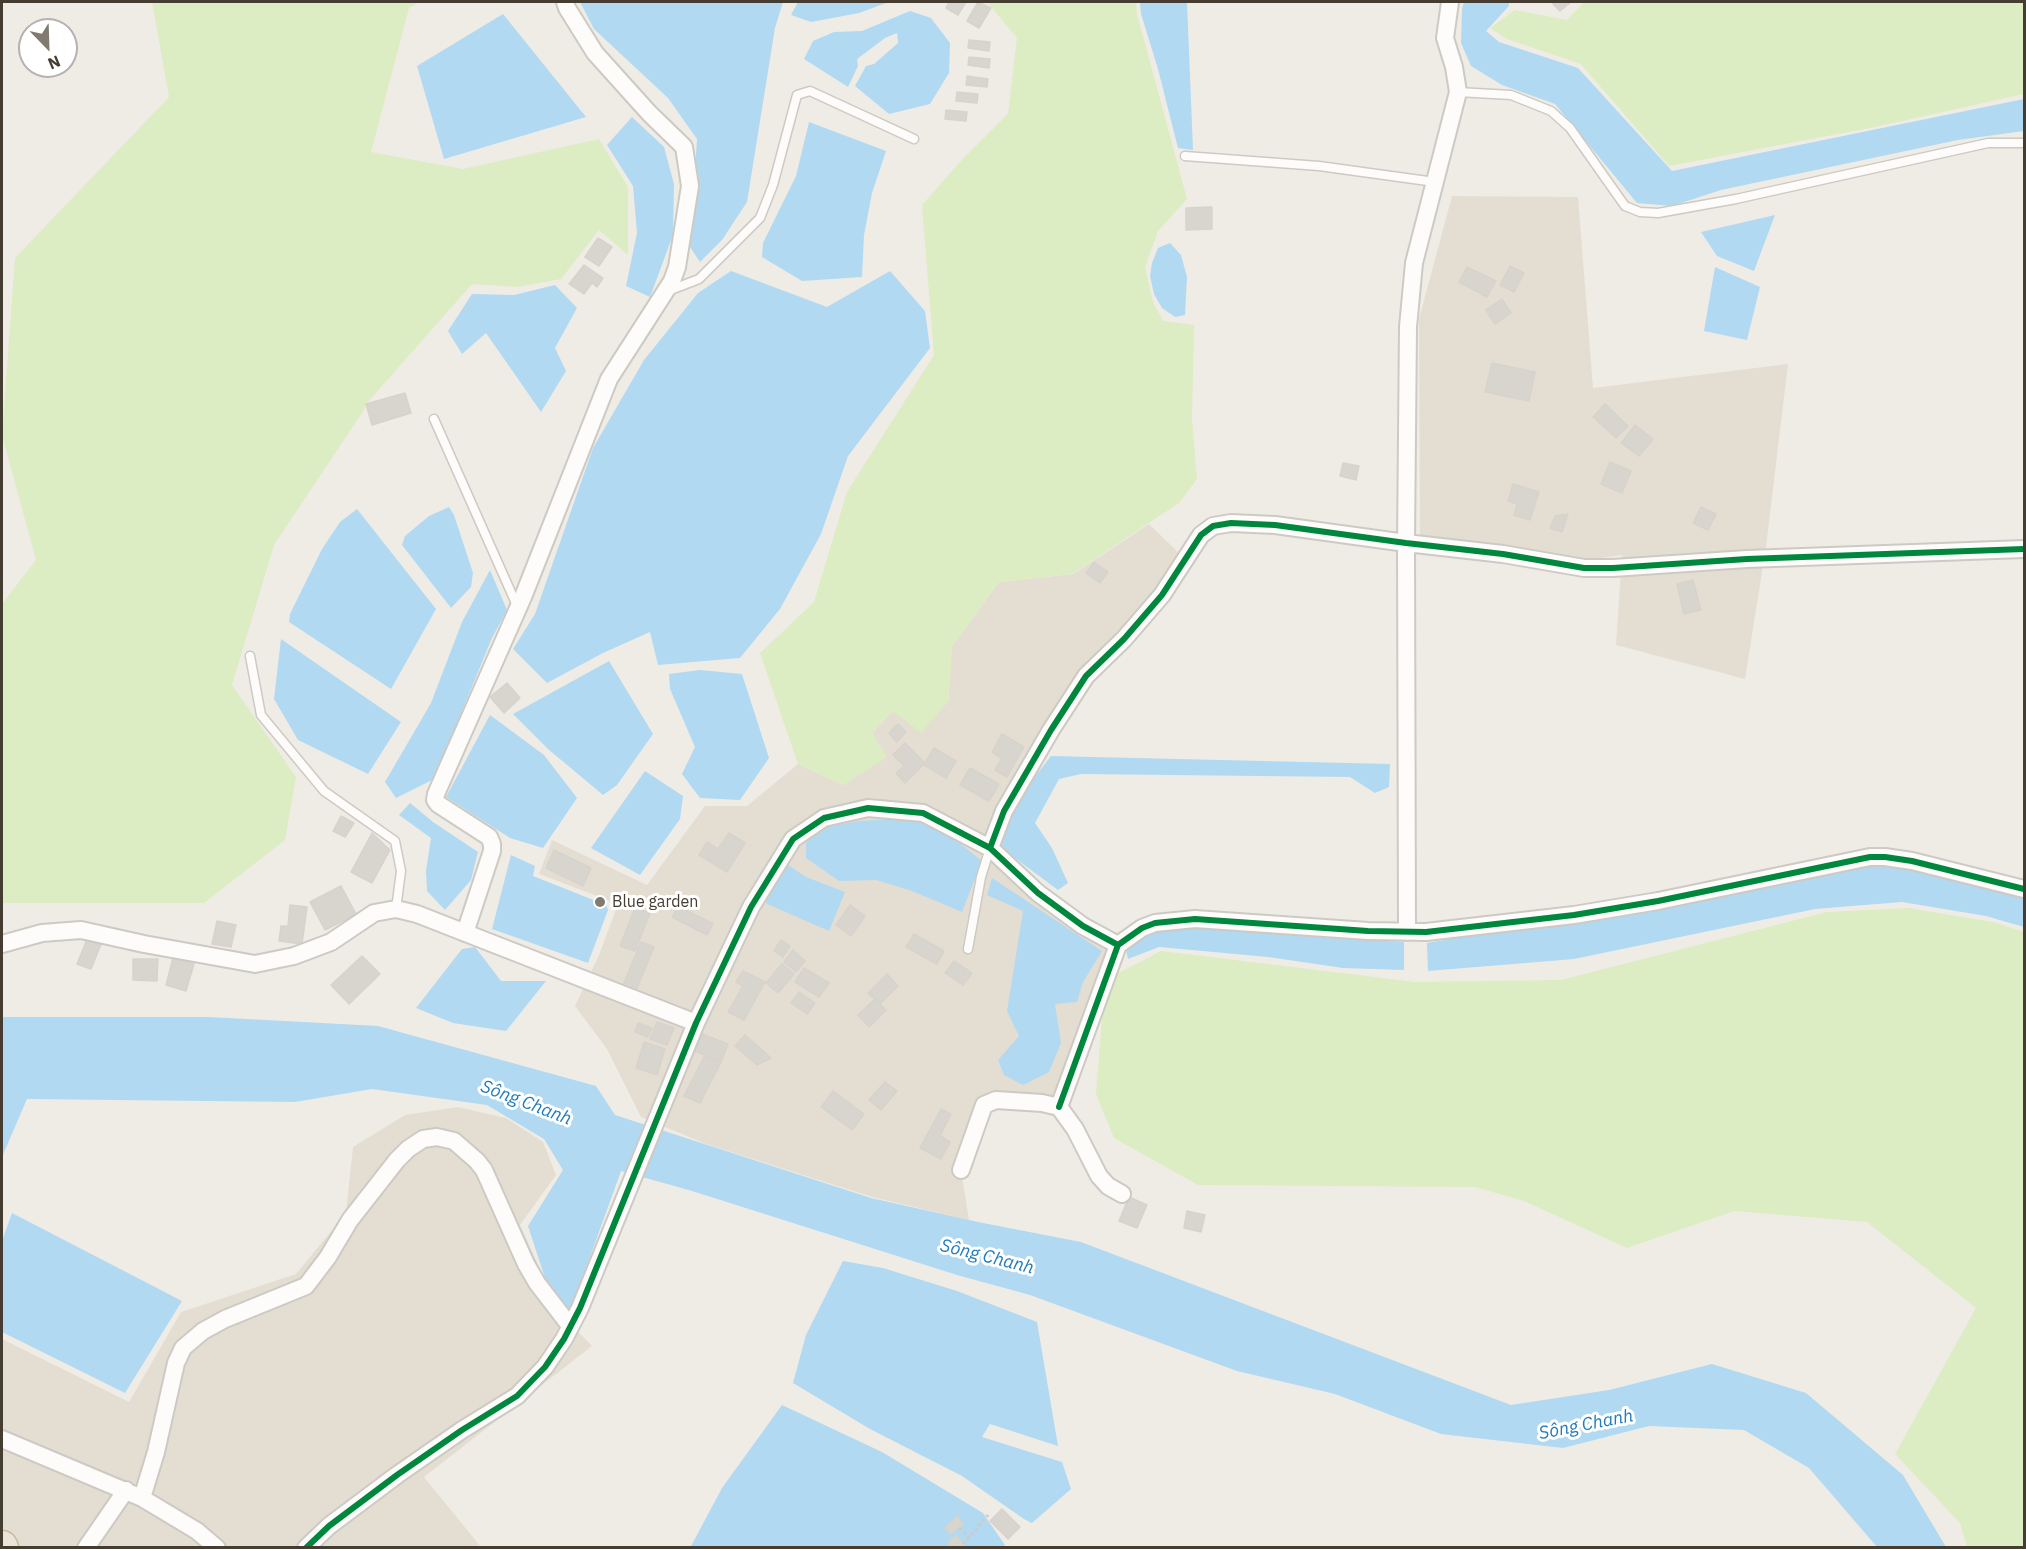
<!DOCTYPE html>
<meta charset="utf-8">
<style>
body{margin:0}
#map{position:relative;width:2026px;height:1549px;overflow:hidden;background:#efece6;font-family:"IBM Plex Sans",sans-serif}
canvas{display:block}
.frame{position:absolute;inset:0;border:3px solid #453d32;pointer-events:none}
.north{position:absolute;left:18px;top:18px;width:60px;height:60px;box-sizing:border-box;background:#fff;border:2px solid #b5b1ad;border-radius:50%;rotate:157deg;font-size:16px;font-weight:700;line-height:24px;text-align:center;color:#453d32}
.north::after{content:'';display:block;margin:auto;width:21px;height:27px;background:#807a71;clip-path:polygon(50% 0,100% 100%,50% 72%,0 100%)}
</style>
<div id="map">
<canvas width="2026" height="1549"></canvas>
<div class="frame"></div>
<div class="north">N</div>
</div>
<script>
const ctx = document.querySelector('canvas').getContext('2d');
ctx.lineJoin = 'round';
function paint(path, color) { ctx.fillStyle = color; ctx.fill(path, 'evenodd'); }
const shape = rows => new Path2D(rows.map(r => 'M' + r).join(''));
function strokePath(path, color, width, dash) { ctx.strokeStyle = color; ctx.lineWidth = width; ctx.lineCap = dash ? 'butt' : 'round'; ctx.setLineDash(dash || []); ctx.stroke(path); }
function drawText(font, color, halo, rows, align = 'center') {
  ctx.font = font + ' "IBM Plex Sans",sans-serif'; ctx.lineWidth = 6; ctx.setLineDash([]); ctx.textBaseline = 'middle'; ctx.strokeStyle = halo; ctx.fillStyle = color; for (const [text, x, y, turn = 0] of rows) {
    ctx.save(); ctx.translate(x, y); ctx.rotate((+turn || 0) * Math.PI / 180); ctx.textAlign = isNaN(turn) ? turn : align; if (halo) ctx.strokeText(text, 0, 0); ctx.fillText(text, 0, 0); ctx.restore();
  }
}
const residential = shape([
 [1452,196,1578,197,1593,388,1788,364,1766,547,1745,679,1616,645,1622,555,1588,560,1420,536,1419,319],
 [1149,524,1185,559,1086,676,990,847,1118,945,1059,1107,996,1100,961,1170,969,1220,872,1197,706,1144,641,1117,607,1049,575,1006,599,955,618,904,539,874,552,840,647,885,705,806,747,806,798,764,843,785,886,757,872,733,893,711,948,702,952,646,999,582,1073,574],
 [458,1107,506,1118,543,1142,556,1175,520,1225,560,1313,592,1346,424,1477,481,1547,3,1548,2,1546,2,1339,129,1402,181,1312,296,1274,346,1213,353,1147,405,1115]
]);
const green = shape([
 [152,2,420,2,409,8,371,152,463,169,599,139,628,187,628,255,599,230,561,279,517,287,472,284,366,404,364,410,274,545,232,685,296,777,285,840,204,903,2,903,2,604,36,560,2,435,15,258,169,97],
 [987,2,1136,2,1137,14,1187,199,1158,231,1145,267,1153,302,1163,321,1194,325,1192,419,1197,479,1179,503,1072,574,999,582,952,646,948,702,921,733,893,711,872,733,887,757,843,785,798,764,760,653,814,602,847,492,934,355,922,205,959,163,1008,114,1017,38],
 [1584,2,2024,2,2024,94,1875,127,1669,166,1581,64,1507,39,1490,28,1515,10,1567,20],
 [1908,908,1993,922,2024,932,2024,1547,1967,1547,1960,1523,1895,1454,1976,1308,1867,1222,1734,1211,1627,1248,1524,1201,1475,1187,1198,1185,1114,1138,1096,1094,1105,980,1161,951,1415,982,1561,980,1827,912]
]);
const water = shape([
 [580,2,783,2,775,28,747,202,722,240,700,262,690,247,697,139,668,98,594,29],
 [798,2,889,2,859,13,811,22,791,15],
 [1140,2,1187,2,1193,150,1178,148,1158,69,1141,14],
 [1464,2,1510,2,1508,7,1486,31,1499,42,1578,68,1672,171,2024,99,2024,131,1958,140,1721,190,1672,206,1637,203,1555,104,1502,85,1471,66,1461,43,1462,9],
 [910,11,931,18,950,43,949,73,930,104,889,114,855,86,866,66,874,64,898,43,897,33,885,38,857,59,858,66,848,87,804,59,813,41,834,32,862,31],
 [503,14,586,117,444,159,417,66],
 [632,117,664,147,674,184,673,235,650,297,626,286,637,233,633,186,607,145],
 [809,122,886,151,872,193,864,235,862,277,802,281,762,257,763,243,796,176],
 [1775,215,1754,271,1717,256,1701,232],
 [1170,243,1181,255,1187,277,1185,315,1175,317,1162,308,1154,294,1150,276,1152,263,1158,248],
 [1715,267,1760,287,1747,340,1704,331],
 [731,271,827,307,890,271,925,311,930,348,848,456,821,534,780,609,740,658,658,665,650,632,603,653,547,683,513,649,535,614,593,448,644,360,698,293],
 [555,285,577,308,555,348,566,371,541,412,486,333,462,354,448,331,472,294,514,295],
 [449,507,454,515,473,573,471,587,451,608,402,545,405,536,429,516],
 [357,509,436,609,391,689,289,622,290,614,322,549,340,522],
 [490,570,507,610,492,638,434,779,396,798,385,782,431,703,462,622],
 [281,639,401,722,368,774,298,740,274,699],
 [609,661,653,734,617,785,603,795,548,749,513,714],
 [700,670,742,674,769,758,740,800,700,798,682,774,695,747,670,689,669,674],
 [490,715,544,755,577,798,543,848,510,838,446,797],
 [1051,756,1390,764,1389,787,1375,793,1350,777,1081,774,1059,779,1035,823,1052,848,1068,883,1058,890,1000,847,1013,805],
 [645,771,683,796,680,819,640,875,591,848],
 [410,803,433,822,478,852,471,880,445,910,427,891,426,871,431,838,399,815],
 [909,818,939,827,982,861,962,912,912,891,876,880,839,881,806,858,806,843,817,829,859,821],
 [511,855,535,866,533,876,606,905,608,910,588,963,492,929],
 [782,861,806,877,845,892,829,931,767,904,764,897],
 [1896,864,2024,899,2024,927,1986,916,1902,902,1815,909,1574,959,1428,971,1427,943,1863,867],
 [992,878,1102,951,1083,982,1077,1002,1055,1004,1061,1043,1049,1072,1023,1085,1004,1075,998,1060,1019,1036,1007,1011,1023,911,987,895],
 [1179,927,1404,942,1404,970,1343,968,1268,957,1159,947,1128,959,1126,950,1145,934],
 [475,947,501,981,546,981,506,1031,453,1023,416,1008,462,949],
 [2,1017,209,1017,378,1026,596,1086,615,1115,871,1198,978,1222,1081,1242,1511,1405,1609,1390,1712,1364,1806,1393,1903,1475,1946,1547,1877,1547,1809,1468,1744,1430,1649,1426,1563,1448,1441,1434,1335,1394,1237,1371,1030,1295,957,1275,692,1191,621,1171,570,1312,545,1278,528,1226,563,1170,544,1139,487,1105,372,1089,295,1102,27,1099,2,1157],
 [12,1213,182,1301,125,1393,2,1332,2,1241],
 [843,1261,883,1268,957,1291,1037,1322,1058,1446,990,1424,982,1437,1062,1462,1071,1489,1032,1523,1024,1519,962,1476,870,1429,793,1383,806,1335],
 [782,1405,882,1452,983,1513,1005,1545,1001,1548,690,1548,722,1488]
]);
const building = shape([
 [949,2,966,2,958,15,946,8,949,2],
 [978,2,991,8,979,28,967,21,978,2],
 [1555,2,1571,2,1560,11,1553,4,1555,2],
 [969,40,990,42,989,51,968,48,969,40],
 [969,57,990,59,989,68,968,65,969,57],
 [967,76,988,79,987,87,966,85,967,76],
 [957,92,978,94,977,103,956,101,957,92],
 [946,110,967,112,966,121,945,119,946,110],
 [1212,207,1212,229,1186,230,1186,208,1212,207],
 [598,238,612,247,599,266,585,257,598,238],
 [584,265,603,278,597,287,592,283,584,294,569,284,584,265],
 [1510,266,1524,273,1514,292,1500,285,1510,266],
 [1467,267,1496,281,1487,297,1459,282,1467,267],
 [1502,299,1511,313,1495,324,1486,310,1502,299],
 [1492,363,1535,372,1529,401,1485,392,1492,363],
 [405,393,411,413,372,425,366,404,405,393],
 [1605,404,1628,426,1616,438,1593,417,1605,404],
 [1635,425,1653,439,1639,456,1621,443,1635,425],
 [1610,462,1631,471,1622,493,1601,484,1610,462],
 [1343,463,1359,466,1356,480,1340,476,1343,463],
 [1513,484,1539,492,1530,520,1514,515,1517,504,1508,501,1513,484],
 [1701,507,1716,514,1708,530,1693,523,1701,507],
 [1568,514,1562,532,1550,528,1555,516,1568,514],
 [1094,562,1108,572,1100,583,1086,573,1094,562],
 [1693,580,1701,610,1684,614,1677,584,1693,580],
 [507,683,520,698,504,713,490,697,507,683],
 [898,724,906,732,897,742,889,733,898,724],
 [1002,734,1024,747,1007,777,995,770,1002,758,992,752,1002,734],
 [905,743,925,763,905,783,896,773,904,766,893,755,905,743],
 [934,748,956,761,946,778,924,765,934,748],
 [970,768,999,784,989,801,960,785,970,768],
 [341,816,354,823,345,837,333,831,341,816],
 [372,833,390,850,372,883,351,872,372,833],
 [729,833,745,843,727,872,699,855,707,842,718,849,729,833],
 [554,850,591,868,583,886,546,868,554,850],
 [341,886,356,914,325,930,310,902,341,886],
 [290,905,307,907,302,944,279,941,281,926,288,926,290,905],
 [850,905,865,916,851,936,836,925,850,905],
 [678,906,713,924,707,935,672,917,678,906],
 [635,908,650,913,635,951,620,946,635,908],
 [217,921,236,925,231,947,212,944,217,921],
 [914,934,944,951,937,964,906,947,914,934],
 [88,937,102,942,91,969,77,964,88,937],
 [781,940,790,946,783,957,774,951,781,940],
 [641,942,654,947,637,988,624,983,641,942],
 [793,950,805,961,796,972,784,962,793,950],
 [362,956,380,974,349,1004,331,985,362,956],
 [173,958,194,964,186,991,166,985,173,958],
 [133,959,158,959,157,981,133,980,133,959],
 [954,961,972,973,963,985,945,973,954,961],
 [782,964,794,974,778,993,766,983,782,964],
 [804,968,829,983,819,997,795,982,804,968],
 [743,971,765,982,744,1020,728,1012,743,986,736,982,743,971],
 [887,974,898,986,880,1004,868,993,887,974],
 [799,992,815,1003,807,1014,791,1003,799,992],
 [875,999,886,1010,869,1027,858,1015,875,999],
 [657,1022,674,1028,667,1045,650,1039,657,1022],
 [638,1023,652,1028,648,1037,635,1032,638,1023],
 [697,1032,728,1044,721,1062,690,1049,697,1032],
 [745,1035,771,1058,757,1065,735,1046,745,1035],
 [644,1042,665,1049,657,1075,636,1068,644,1042],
 [705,1055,721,1062,700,1103,684,1096,705,1055],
 [885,1082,897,1091,881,1110,869,1100,885,1082],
 [833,1091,864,1114,852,1130,821,1107,833,1091],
 [941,1109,951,1114,940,1136,950,1142,941,1159,920,1148,941,1109],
 [1129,1197,1147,1205,1137,1228,1119,1221,1129,1197],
 [1187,1211,1205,1215,1201,1232,1184,1228,1187,1211],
 [1002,1509,1020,1527,1008,1539,990,1521,1002,1509],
 [957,1516,963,1524,951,1534,945,1528,957,1516],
 [956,1535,963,1544,966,1548,952,1548,948,1542,956,1535]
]);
const path = shape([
 [959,1528,969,1537],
 [963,1544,988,1515]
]);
const lane = shape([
 [1458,92,1511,95,1551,111,1570,128,1625,206,1640,212,1658,213,1736,199,1988,143,2024,143],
 [1185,156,1319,166,1435,182],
 [668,291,699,279,760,218,773,185,797,95,810,91,914,139],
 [434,419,518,608],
 [250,656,261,715,324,791,395,841,401,871,396,909],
 [968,949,981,877,990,848]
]);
const street = shape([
 [990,848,1004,811,1051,730,1086,676,1124,639,1162,595,1201,535,1213,526,1231,523,1275,525,1406,543,1503,554,1584,568,1613,568,1747,559,2024,549],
 [1407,932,1406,543,1408,327,1414,263,1458,92,1454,67,1445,38,1450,2],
 [465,933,492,851,492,844,489,837,438,804,435,800,436,794,523,597,609,379,672,281,677,267,690,186,684,147,649,113,595,53,567,8,565,2],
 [2,944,42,933,81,930,144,944,255,964,294,956,331,942,374,913,396,909,417,914,696,1023],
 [1059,1107,1118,945,1142,928,1155,923,1195,919,1368,931,1426,932,1574,915,1658,901,1870,857,1885,857,1912,861,2024,889],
 [961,1170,984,1105,996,1100,1042,1103,1059,1107,1075,1129,1099,1176,1108,1186,1122,1194],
 [2,1439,142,1498,197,1531,217,1548],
 [142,1498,156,1452,176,1363,183,1348,203,1331,225,1319,306,1286,328,1257,350,1220,397,1160,408,1149,423,1139,437,1137,454,1141,477,1161,484,1170,526,1264,537,1283,570,1326],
 [86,1548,126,1490],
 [306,1548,329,1526,397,1475,462,1430,517,1396,545,1367,564,1339,580,1308,696,1023,751,907,793,839,824,818,868,808,923,813,990,848,1038,893,1083,926,1118,945]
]);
const highway = shape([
 [2,1546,3,1548]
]);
const cycleway = shape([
 [990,848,1004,811,1051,730,1086,676,1124,639,1162,595,1201,535,1213,526,1231,523,1275,525,1406,543,1503,554,1584,568,1613,568,1747,559,2024,549],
 [1059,1107,1118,945,1142,928,1155,923,1195,919,1368,931,1426,932,1574,915,1658,901,1870,857,1885,857,1912,861,2024,889],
 [306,1548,329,1526,397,1475,462,1430,517,1396,545,1367,564,1339,580,1308,696,1023,751,907,793,839,824,818,868,808,923,813,990,848,1038,893,1083,926,1118,945]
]);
const markers = [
 [600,902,6,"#807a71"]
];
const poiNames = [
 ["Blue garden",612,902]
];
const waterNames = [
 ["Sông Chanh",526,1103,21],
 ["Sông Chanh",987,1257,14],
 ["Sông Chanh",1586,1425,-11]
];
paint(residential, '#e4ded2');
paint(green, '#dcecc3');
paint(water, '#b1d9f2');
paint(building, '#d8d5ce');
strokePath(building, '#d7d3cc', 1.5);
strokePath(lane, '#cdcac4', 11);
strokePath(street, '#cdcac4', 20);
strokePath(highway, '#c9b99e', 33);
strokePath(path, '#cecac5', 3, [3, 3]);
strokePath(lane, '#fdfcfb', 8);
strokePath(street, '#fdfcfb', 16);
strokePath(highway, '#ebe4d7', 30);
strokePath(cycleway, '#00873e', 6);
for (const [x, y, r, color] of markers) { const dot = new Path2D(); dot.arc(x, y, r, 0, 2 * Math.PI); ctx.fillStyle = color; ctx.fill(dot); strokePath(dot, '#fff', 2); }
drawText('16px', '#453d32', '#fff', poiNames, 'left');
drawText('italic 18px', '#227bba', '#fff', waterNames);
</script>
